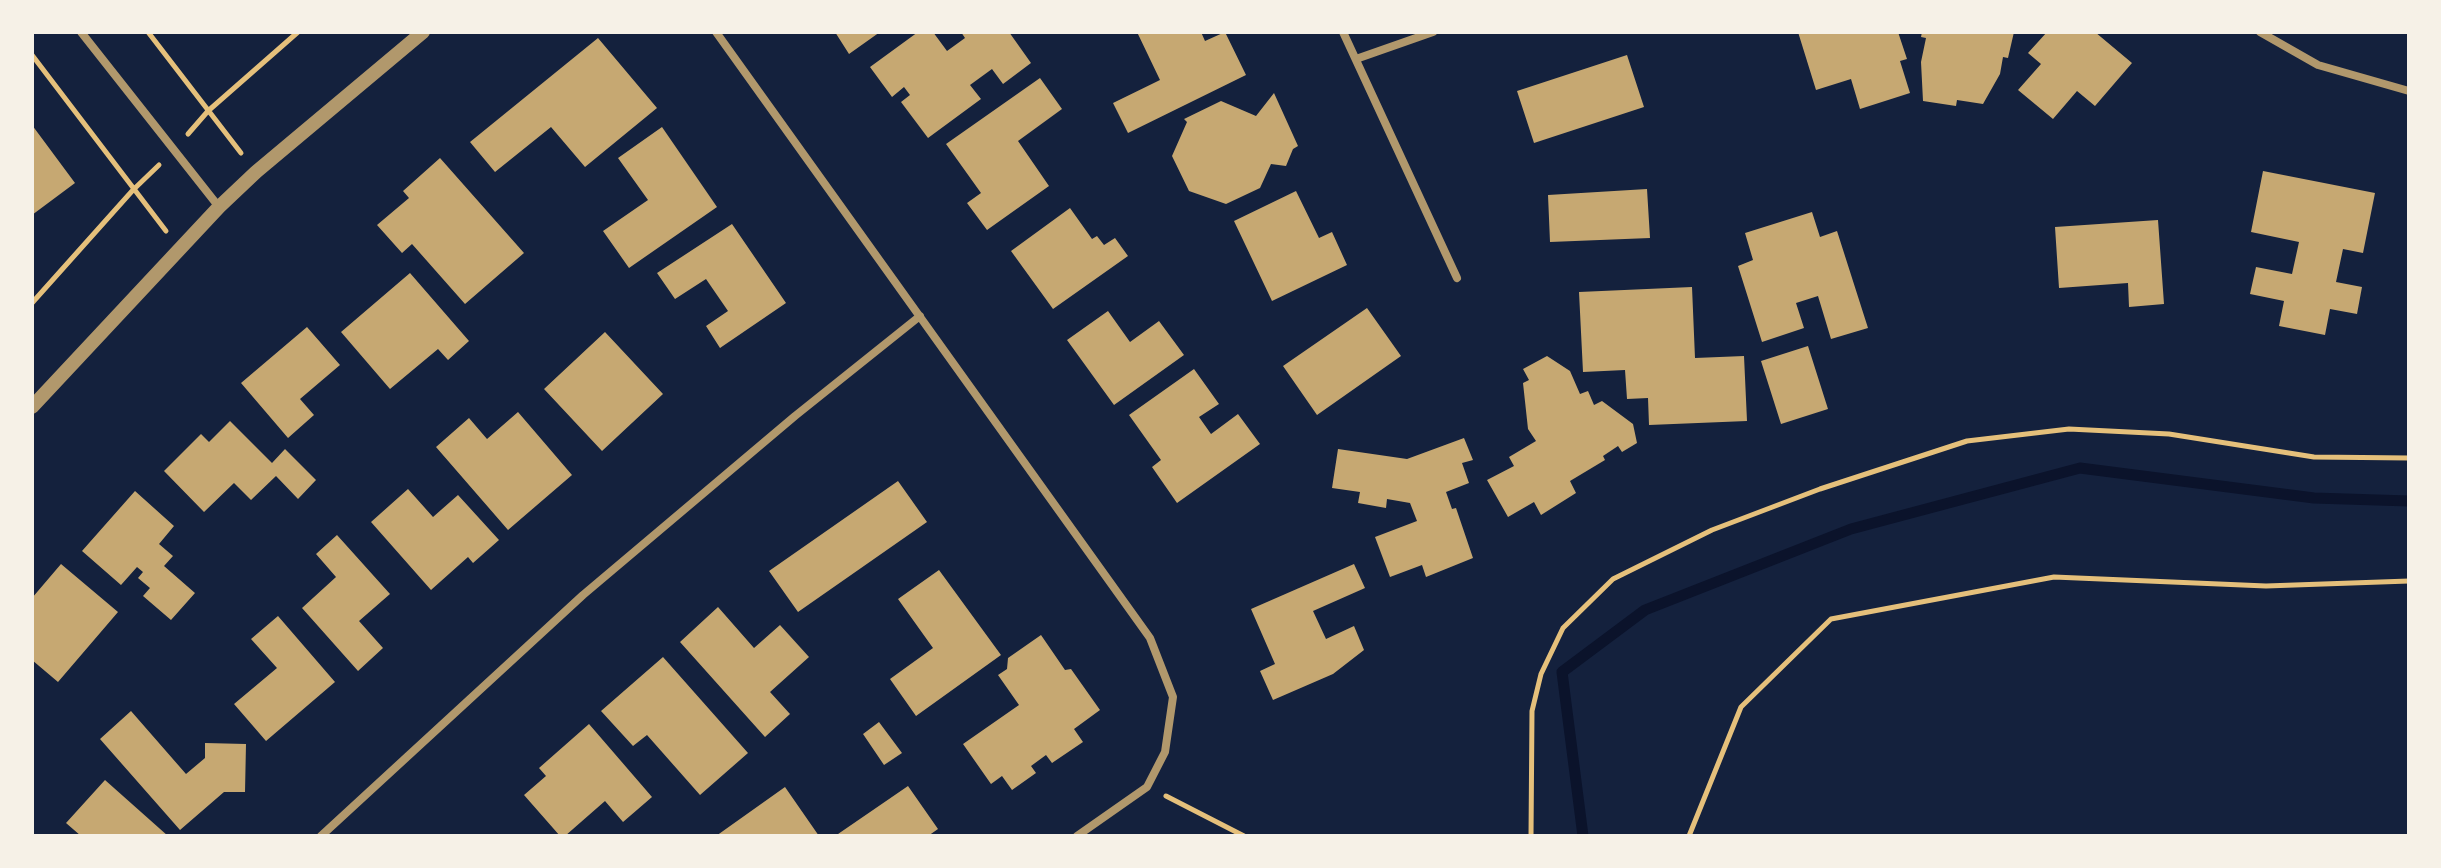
<!DOCTYPE html>
<style>
body{margin:0}
#map{position:relative;width:2441px;height:868px;overflow:hidden;background:#14213d;font-family:Overpass,sans-serif}
canvas{display:block}
.frame{position:absolute;inset:0;border:34px solid #f6f1e7;pointer-events:none}
</style>
<div id="map">
<canvas width="2441" height="868"></canvas>
<div class="frame"></div>
</div>
<script>
const ctx = document.querySelector('canvas').getContext('2d');
ctx.lineJoin = 'round';
const shape = rows => new Path2D(rows.map(r => 'M' + r).join(''));
function strokePath(path, color, width, dash) { ctx.strokeStyle = color; ctx.lineWidth = width; ctx.lineCap = dash ? 'butt' : 'round'; ctx.setLineDash(dash || []); ctx.stroke(path); }
function paint(path, color) { ctx.fillStyle = color; ctx.fill(path, 'evenodd'); }
const stream = shape([
 [1583,836,1562,672,1645,610,1851,529,2080,468,2314,498,2409,501]
]);
const building = shape([
 [835,32,880,32,849,54],
 [918,32,933,32,947,51,965,38,961,32,1009,32,1031,63,1003,84,992,69,970,85,981,99,928,138,901,102,910,95,904,87,892,97,870,67],
 [1137,32,1201,32,1205,41,1225,32,1246,75,1128,133,1113,103,1160,80],
 [1798,32,1898,32,1907,59,1900,61,1910,93,1860,109,1851,79,1816,90],
 [1922,32,2014,32,2008,58,2003,57,2000,74,1983,104,1957,100,1956,106,1923,101,1921,62,1926,38,1921,37],
 [2047,32,2095,32,2132,63,2095,106,2077,91,2053,119,2018,90,2041,64,2028,53],
 [598,38,657,108,585,167,551,127,495,172,470,142],
 [1627,55,1644,107,1534,143,1517,91],
 [1040,78,1062,109,1018,141,1049,186,987,230,967,203,981,193,946,144],
 [1274,93,1298,146,1293,149,1286,166,1271,164,1260,188,1226,204,1189,191,1172,156,1187,122,1184,119,1221,101,1256,116],
 [32,125,75,183,32,215],
 [662,127,717,207,629,268,603,231,648,200,618,158],
 [440,158,524,253,465,304,412,244,402,253,377,225,409,198,403,191],
 [2263,171,2375,193,2363,253,2343,249,2336,282,2362,287,2357,314,2330,309,2325,335,2279,326,2284,301,2250,294,2256,267,2292,274,2299,242,2251,232],
 [1647,189,1650,238,1550,242,1548,195],
 [1296,191,1319,238,1332,232,1347,265,1272,301,1234,221],
 [1070,208,1092,239,1097,236,1104,245,1115,238,1128,256,1053,309,1011,251],
 [1812,212,1820,237,1837,231,1868,328,1831,339,1818,296,1796,303,1804,328,1762,342,1738,266,1753,260,1745,233],
 [2158,220,2164,304,2129,307,2128,283,2059,288,2055,227],
 [732,224,786,303,720,348,706,326,728,311,706,279,675,299,657,273],
 [410,273,469,341,448,360,438,349,390,389,341,332],
 [1692,287,1695,358,1744,356,1747,421,1649,425,1648,398,1627,399,1625,370,1583,372,1579,292],
 [1367,308,1401,356,1317,415,1283,366],
 [1108,311,1130,342,1159,321,1184,355,1114,405,1067,340],
 [307,327,340,365,300,399,314,415,288,438,241,383],
 [605,332,663,394,602,451,544,389],
 [1808,346,1828,409,1781,424,1761,361],
 [1547,356,1570,371,1580,394,1588,391,1594,405,1602,401,1633,424,1637,443,1622,452,1618,446,1603,456,1605,460,1570,481,1576,493,1541,515,1534,502,1508,517,1487,480,1514,466,1509,457,1536,441,1528,429,1523,383,1529,380,1523,369],
 [1194,369,1219,404,1199,417,1211,434,1238,414,1260,444,1177,503,1152,467,1161,460,1129,415],
 [518,412,572,475,508,530,436,447,469,418,487,439],
 [230,421,272,463,285,449,316,480,298,499,276,476,251,500,234,483,204,512,164,471,201,434,209,442],
 [1464,438,1473,460,1462,463,1469,483,1446,492,1452,509,1456,508,1473,558,1426,577,1422,565,1390,577,1375,537,1417,521,1410,503,1387,499,1386,508,1358,503,1360,492,1332,488,1338,449,1407,459],
 [898,481,927,522,798,612,769,571],
 [408,489,433,517,458,495,499,540,473,563,468,557,431,590,371,522],
 [135,491,174,526,159,544,173,556,164,566,195,593,171,620,143,596,150,588,138,578,143,572,137,567,121,585,82,551],
 [337,535,390,594,359,621,383,648,358,671,302,608,336,577,316,554],
 [61,564,118,612,58,682,32,660,32,598],
 [1354,564,1365,588,1313,611,1326,639,1354,626,1364,650,1333,674,1273,700,1260,671,1275,664,1251,609],
 [939,570,1001,655,916,716,890,679,933,648,898,599],
 [718,607,754,648,780,625,809,657,770,692,790,714,765,737,680,642],
 [278,616,335,682,266,741,234,704,277,668,251,639],
 [1041,635,1065,670,1071,669,1100,710,1074,729,1083,742,1052,763,1046,755,1031,766,1036,773,1012,790,1002,776,991,784,963,744,1019,705,998,675,1007,669,1008,658],
 [663,657,748,753,700,795,647,735,633,746,601,711],
 [131,711,186,774,205,758,205,743,246,744,245,792,224,792,180,830,100,739],
 [879,722,902,753,884,765,863,734],
 [589,724,652,797,623,822,605,801,565,836,560,836,524,795,546,776,539,768],
 [105,780,168,836,81,836,66,823],
 [908,786,938,829,928,836,838,834],
 [785,787,819,836,716,836]
]);
const path = shape([
 [148,32,241,153],
 [32,55,166,231],
 [188,134,208,111,298,32],
 [32,303,133,190,159,165],
 [1166,796,1244,836],
 [1531,836,1532,711,1541,674,1563,628,1613,579,1712,530,1820,489,1967,441,2069,429,2169,434,2314,457,2409,458],
 [1689,836,1741,707,1831,619,2054,577,2266,586,2409,581]
]);
const minor = shape([
 [81,32,219,207],
 [716,32,1150,638,1173,697,1165,752,1147,787,1077,836],
 [1343,32,1457,278],
 [2260,32,2318,65,2409,91],
 [1356,59,1433,32],
 [321,836,583,595,795,416,920,316]
]);
const tertiary = shape([
 [32,407,219,207,256,172,423,32]
]);
strokePath(stream, '#0b132b', 11);
paint(building, '#c6a872');
strokePath(path, '#e5c07b', 5);
strokePath(minor, '#b1986c', 8);
strokePath(tertiary, '#b1986c', 14);
</script>
